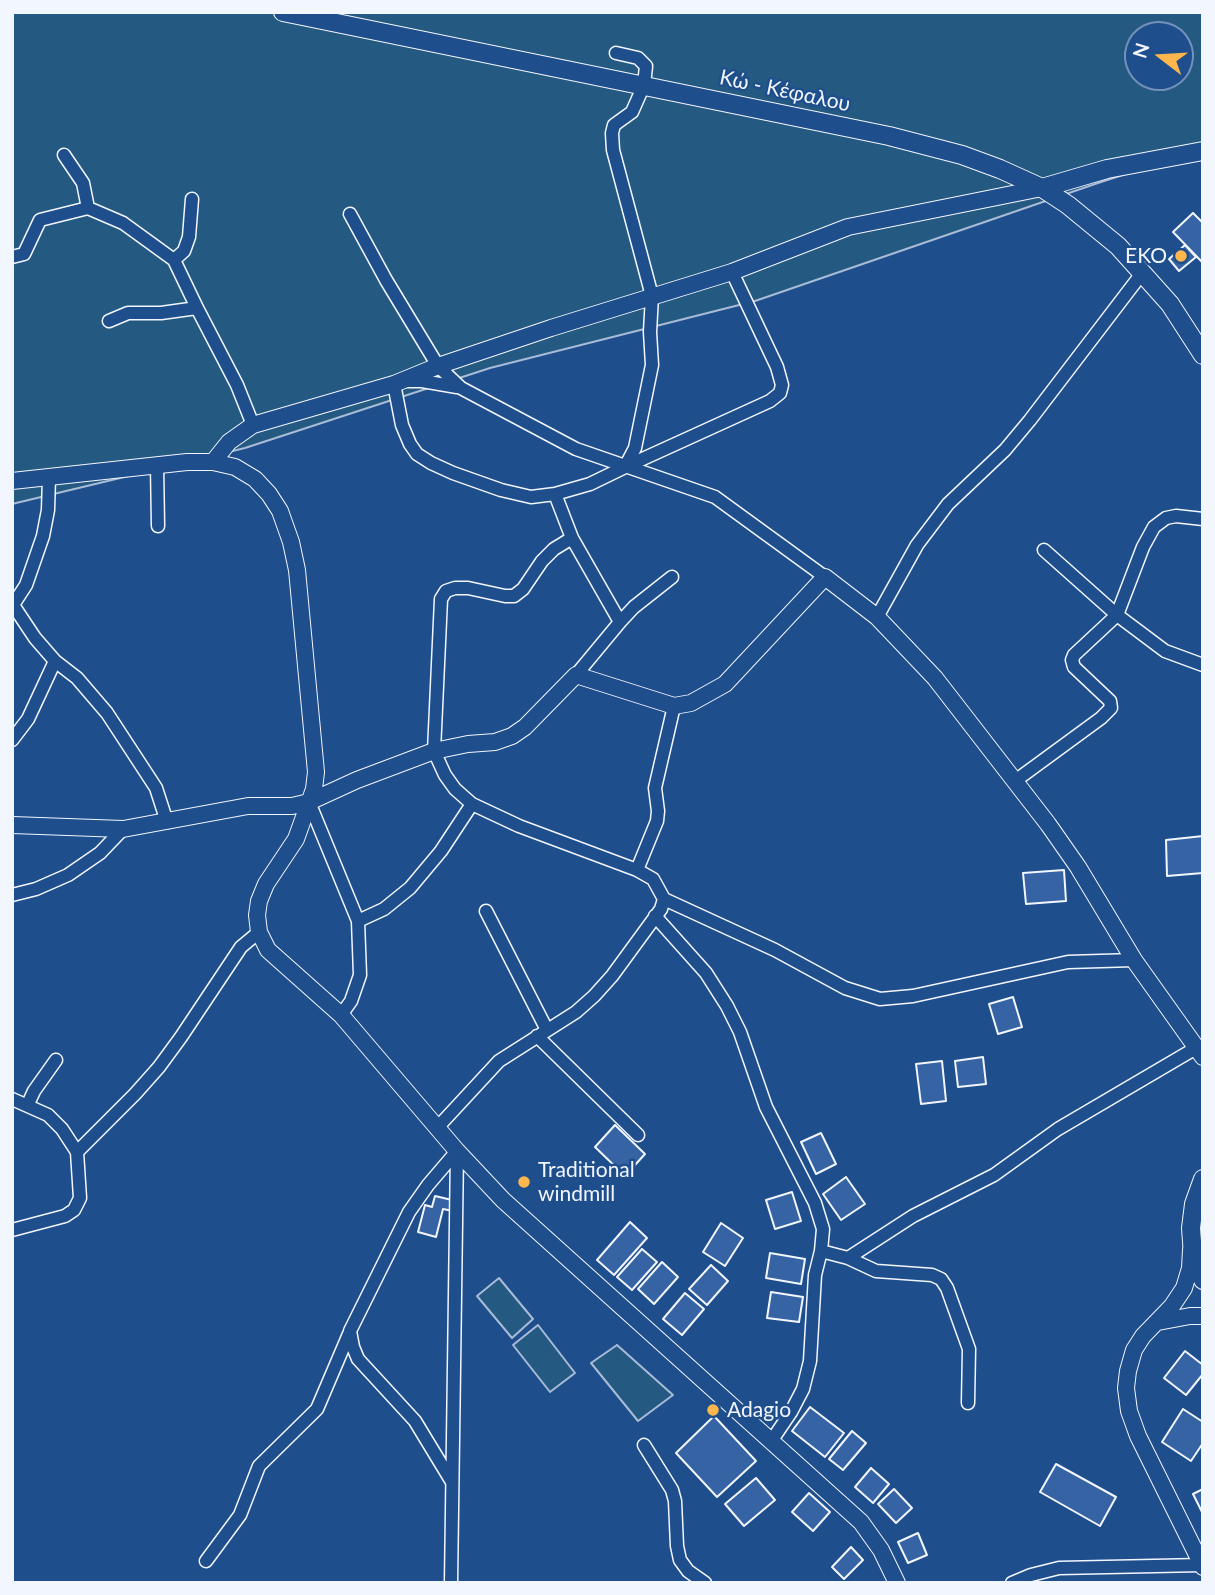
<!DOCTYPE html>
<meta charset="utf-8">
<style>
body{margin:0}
#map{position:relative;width:1215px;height:1595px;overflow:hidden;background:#1f4e8c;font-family:Lato,sans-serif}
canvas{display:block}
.frame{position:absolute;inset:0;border:14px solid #f2f6ff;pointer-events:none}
.north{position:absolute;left:1124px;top:21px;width:70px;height:70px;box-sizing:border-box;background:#1f4e8c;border:2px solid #7391ba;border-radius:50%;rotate:287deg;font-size:19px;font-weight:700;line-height:28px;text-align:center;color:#f2f6ff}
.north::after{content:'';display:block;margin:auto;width:24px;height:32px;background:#ffb74d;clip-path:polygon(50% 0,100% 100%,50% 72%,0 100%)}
</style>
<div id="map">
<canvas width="1215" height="1595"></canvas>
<div class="frame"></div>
<div class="north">N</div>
</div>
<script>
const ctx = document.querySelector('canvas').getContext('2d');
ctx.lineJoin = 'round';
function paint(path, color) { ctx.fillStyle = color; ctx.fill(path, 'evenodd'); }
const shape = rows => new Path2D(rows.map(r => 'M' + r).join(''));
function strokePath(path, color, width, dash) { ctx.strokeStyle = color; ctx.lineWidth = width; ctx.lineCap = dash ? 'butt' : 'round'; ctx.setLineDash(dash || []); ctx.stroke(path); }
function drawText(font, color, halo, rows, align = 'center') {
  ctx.font = font + ' Lato,sans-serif'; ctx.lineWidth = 5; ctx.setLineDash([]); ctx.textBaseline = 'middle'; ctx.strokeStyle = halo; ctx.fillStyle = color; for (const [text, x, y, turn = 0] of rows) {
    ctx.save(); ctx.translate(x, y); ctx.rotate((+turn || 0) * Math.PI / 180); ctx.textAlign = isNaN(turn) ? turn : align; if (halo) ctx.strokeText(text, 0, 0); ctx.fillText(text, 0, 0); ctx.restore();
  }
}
const green = shape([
 [12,12,1203,12,1203,149,1098,183,755,301,490,368,245,448,12,504,12,12],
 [1138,35,1180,35,1180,77,1138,77,1138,35],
 [499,1278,533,1319,512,1338,477,1296,499,1278],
 [538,1325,575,1373,550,1392,513,1345,538,1325],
 [617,1345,673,1395,638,1421,591,1363,617,1345]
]);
const building = shape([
 [1193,213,1203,223,1203,263,1173,232,1193,213],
 [1185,245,1196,257,1179,271,1169,259,1185,245],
 [1203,836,1203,873,1167,876,1166,840,1203,836],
 [1064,870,1066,901,1026,904,1023,873,1064,870],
 [1013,997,1022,1027,998,1034,989,1004,1013,997],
 [983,1057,986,1084,958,1087,955,1061,983,1057],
 [942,1061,946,1101,921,1104,916,1064,942,1061],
 [615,1125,645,1154,625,1176,595,1147,615,1125],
 [821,1133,836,1164,816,1174,801,1142,821,1133],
 [846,1177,865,1204,841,1220,823,1194,846,1177],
 [792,1192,801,1221,775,1229,766,1200,792,1192],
 [435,1196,452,1200,453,1211,443,1209,436,1237,418,1232,425,1205,432,1207,435,1196],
 [630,1222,647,1238,614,1275,597,1260,630,1222],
 [721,1223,743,1238,725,1266,703,1252,721,1223],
 [642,1249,657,1262,632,1290,617,1277,642,1249],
 [770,1253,805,1259,801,1284,766,1278,770,1253],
 [662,1262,678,1277,654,1304,638,1289,662,1262],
 [711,1265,728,1281,707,1305,689,1289,711,1265],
 [771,1292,803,1297,799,1322,767,1318,771,1292],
 [685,1293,704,1309,682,1335,663,1319,685,1293],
 [1185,1351,1203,1365,1203,1374,1186,1395,1164,1378,1185,1351],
 [810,1407,844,1433,825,1457,792,1431,810,1407],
 [1183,1409,1203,1422,1203,1443,1191,1461,1162,1442,1183,1409],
 [714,1416,756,1461,717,1497,676,1453,714,1416],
 [852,1431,866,1443,843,1470,829,1459,852,1431],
 [1056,1464,1116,1497,1100,1526,1040,1492,1056,1464],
 [871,1468,889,1484,873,1503,855,1487,871,1468],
 [756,1478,775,1500,744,1526,725,1504,756,1478],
 [894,1489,912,1508,896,1523,878,1504,894,1489],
 [1203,1489,1203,1514,1193,1494,1203,1489],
 [809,1493,830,1512,813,1531,792,1512,809,1493],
 [918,1533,927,1555,908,1563,898,1542,918,1533],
 [851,1547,863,1560,844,1579,832,1567,851,1547]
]);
const minor = shape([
 [616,53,638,58,646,66,644,85,632,112,614,125,612,133,613,150,652,296,650,332,652,365,635,448,625,467,770,401,780,393,782,385,777,367,732,272],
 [64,155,83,183,88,208],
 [350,214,386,280,438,366,461,388,576,449,715,497,825,577],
 [12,257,24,254,40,220,88,208,123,223,174,260,184,251,189,237,192,199],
 [174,260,197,308],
 [109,321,128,313,161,313,197,308,237,385,253,425],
 [406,381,422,381,457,387],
 [394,384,402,425,410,444,417,454,431,463,453,473,501,490,531,497,555,494,590,484,625,467],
 [157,465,158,526],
 [49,477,48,510,43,536,26,585,13,605,35,638,55,661],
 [555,494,572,538,554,549,542,561,523,589,514,596,505,596,468,588,455,588,446,591,441,599,434,751,445,775,455,789,472,804,519,826,637,870],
 [572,538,620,622,576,675],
 [1044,550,1117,615,1165,651,1203,665],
 [877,617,917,545,948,504,1005,450,1030,420,1143,272],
 [620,622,634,607,672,577],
 [674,706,655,788,658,811,657,821,637,870,653,879,664,899,775,950,845,988,880,999,913,996,1068,962,1134,960],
 [12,740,28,719,55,661,77,678,107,713,156,788,167,822],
 [1015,781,1101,718,1111,708,1110,701,1074,667,1072,660,1074,655,1117,615,1143,547,1154,527,1166,518,1176,516,1203,519],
 [309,802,358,921],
 [12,895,36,889,68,875,100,853,123,829],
 [486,911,547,1030],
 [655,916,706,973,727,1006,740,1032,766,1107,815,1203,823,1229,821,1251,815,1275,810,1361,803,1389,791,1412,772,1440],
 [341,1015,351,1001,360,975,358,921,384,909,410,888,441,851,472,804],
 [537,1036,638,1135],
 [12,1099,48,1115,62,1129,77,1152],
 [28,1104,34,1091,56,1060],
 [437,1128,499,1061,576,1012,594,996,612,976,661,909,664,899],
 [12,1230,65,1216,74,1210,80,1198,77,1152,135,1094,159,1067,181,1037,241,947,259,932],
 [821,1251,848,1258,876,1271,932,1275,941,1279,947,1288,969,1349,968,1403],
 [848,1258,913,1216,994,1175,1058,1129,1196,1048],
 [644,1445,672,1490,675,1501,677,1546,680,1560,688,1571,705,1583],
 [452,1482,415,1421,358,1359,353,1347,350,1331,409,1212,428,1185,457,1151],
 [206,1561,240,1515,259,1466,317,1409,349,1334],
 [451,1583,457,1151],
 [1012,1583,1031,1575,1059,1568,1202,1565]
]);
const tertiary = shape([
 [213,462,229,442,253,425,394,384,438,366,551,328,732,272,848,227,1042,188],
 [12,481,187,462,213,462,235,467,255,479,269,494,280,511,291,542,297,570,316,772,314,789,296,839,266,884,259,901,257,915,259,932,268,950,341,1015,457,1151,503,1200,861,1522,881,1550,897,1583],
 [12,825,123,829,248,806,292,806,309,802,357,780,434,751,468,744,495,742,512,736,525,727,576,675,674,706,691,703,725,684,825,577,877,617,935,678,1048,824,1078,867,1134,960,1203,1057],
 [1191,1250,1190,1268,1184,1288,1172,1306,1143,1336,1134,1350,1128,1371,1126,1388,1129,1411,1138,1436,1203,1567],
 [1158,1322,1190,1316,1203,1316]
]);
const secondary = shape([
 [283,12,889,136,962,155,1000,169,1042,188,1068,205,1118,246,1170,304,1203,355],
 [1042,188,1107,169,1203,151],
 [1203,1179,1194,1204,1191,1228,1193,1255,1203,1280]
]);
const markers = [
 [1181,256,7,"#ffb74d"],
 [524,1182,7,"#ffb74d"],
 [713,1410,7,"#ffb74d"]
];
const streetNames = [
 ["Κώ - Κέφαλου",785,91,12]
];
const poiNames = [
 ["EKO",1167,256,"right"],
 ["Traditional",538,1170],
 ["windmill",538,1194],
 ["Adagio",727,1410]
];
paint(green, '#245a82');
strokePath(green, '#a8bbd7', 2);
paint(building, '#3563a3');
strokePath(building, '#f2f6ff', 2);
strokePath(minor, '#f2f6ff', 15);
strokePath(tertiary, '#f2f6ff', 18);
strokePath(secondary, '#f2f6ff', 20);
strokePath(minor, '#1f4e8c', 12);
strokePath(tertiary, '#1f4e8c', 16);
strokePath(secondary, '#1f4e8c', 18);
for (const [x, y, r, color] of markers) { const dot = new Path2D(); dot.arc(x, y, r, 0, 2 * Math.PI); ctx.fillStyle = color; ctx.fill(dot); strokePath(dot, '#1f4e8c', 2.5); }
drawText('21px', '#f2f6ff', '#1f4e8c', streetNames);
drawText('21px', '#f2f6ff', '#1f4e8c', poiNames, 'left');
</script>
